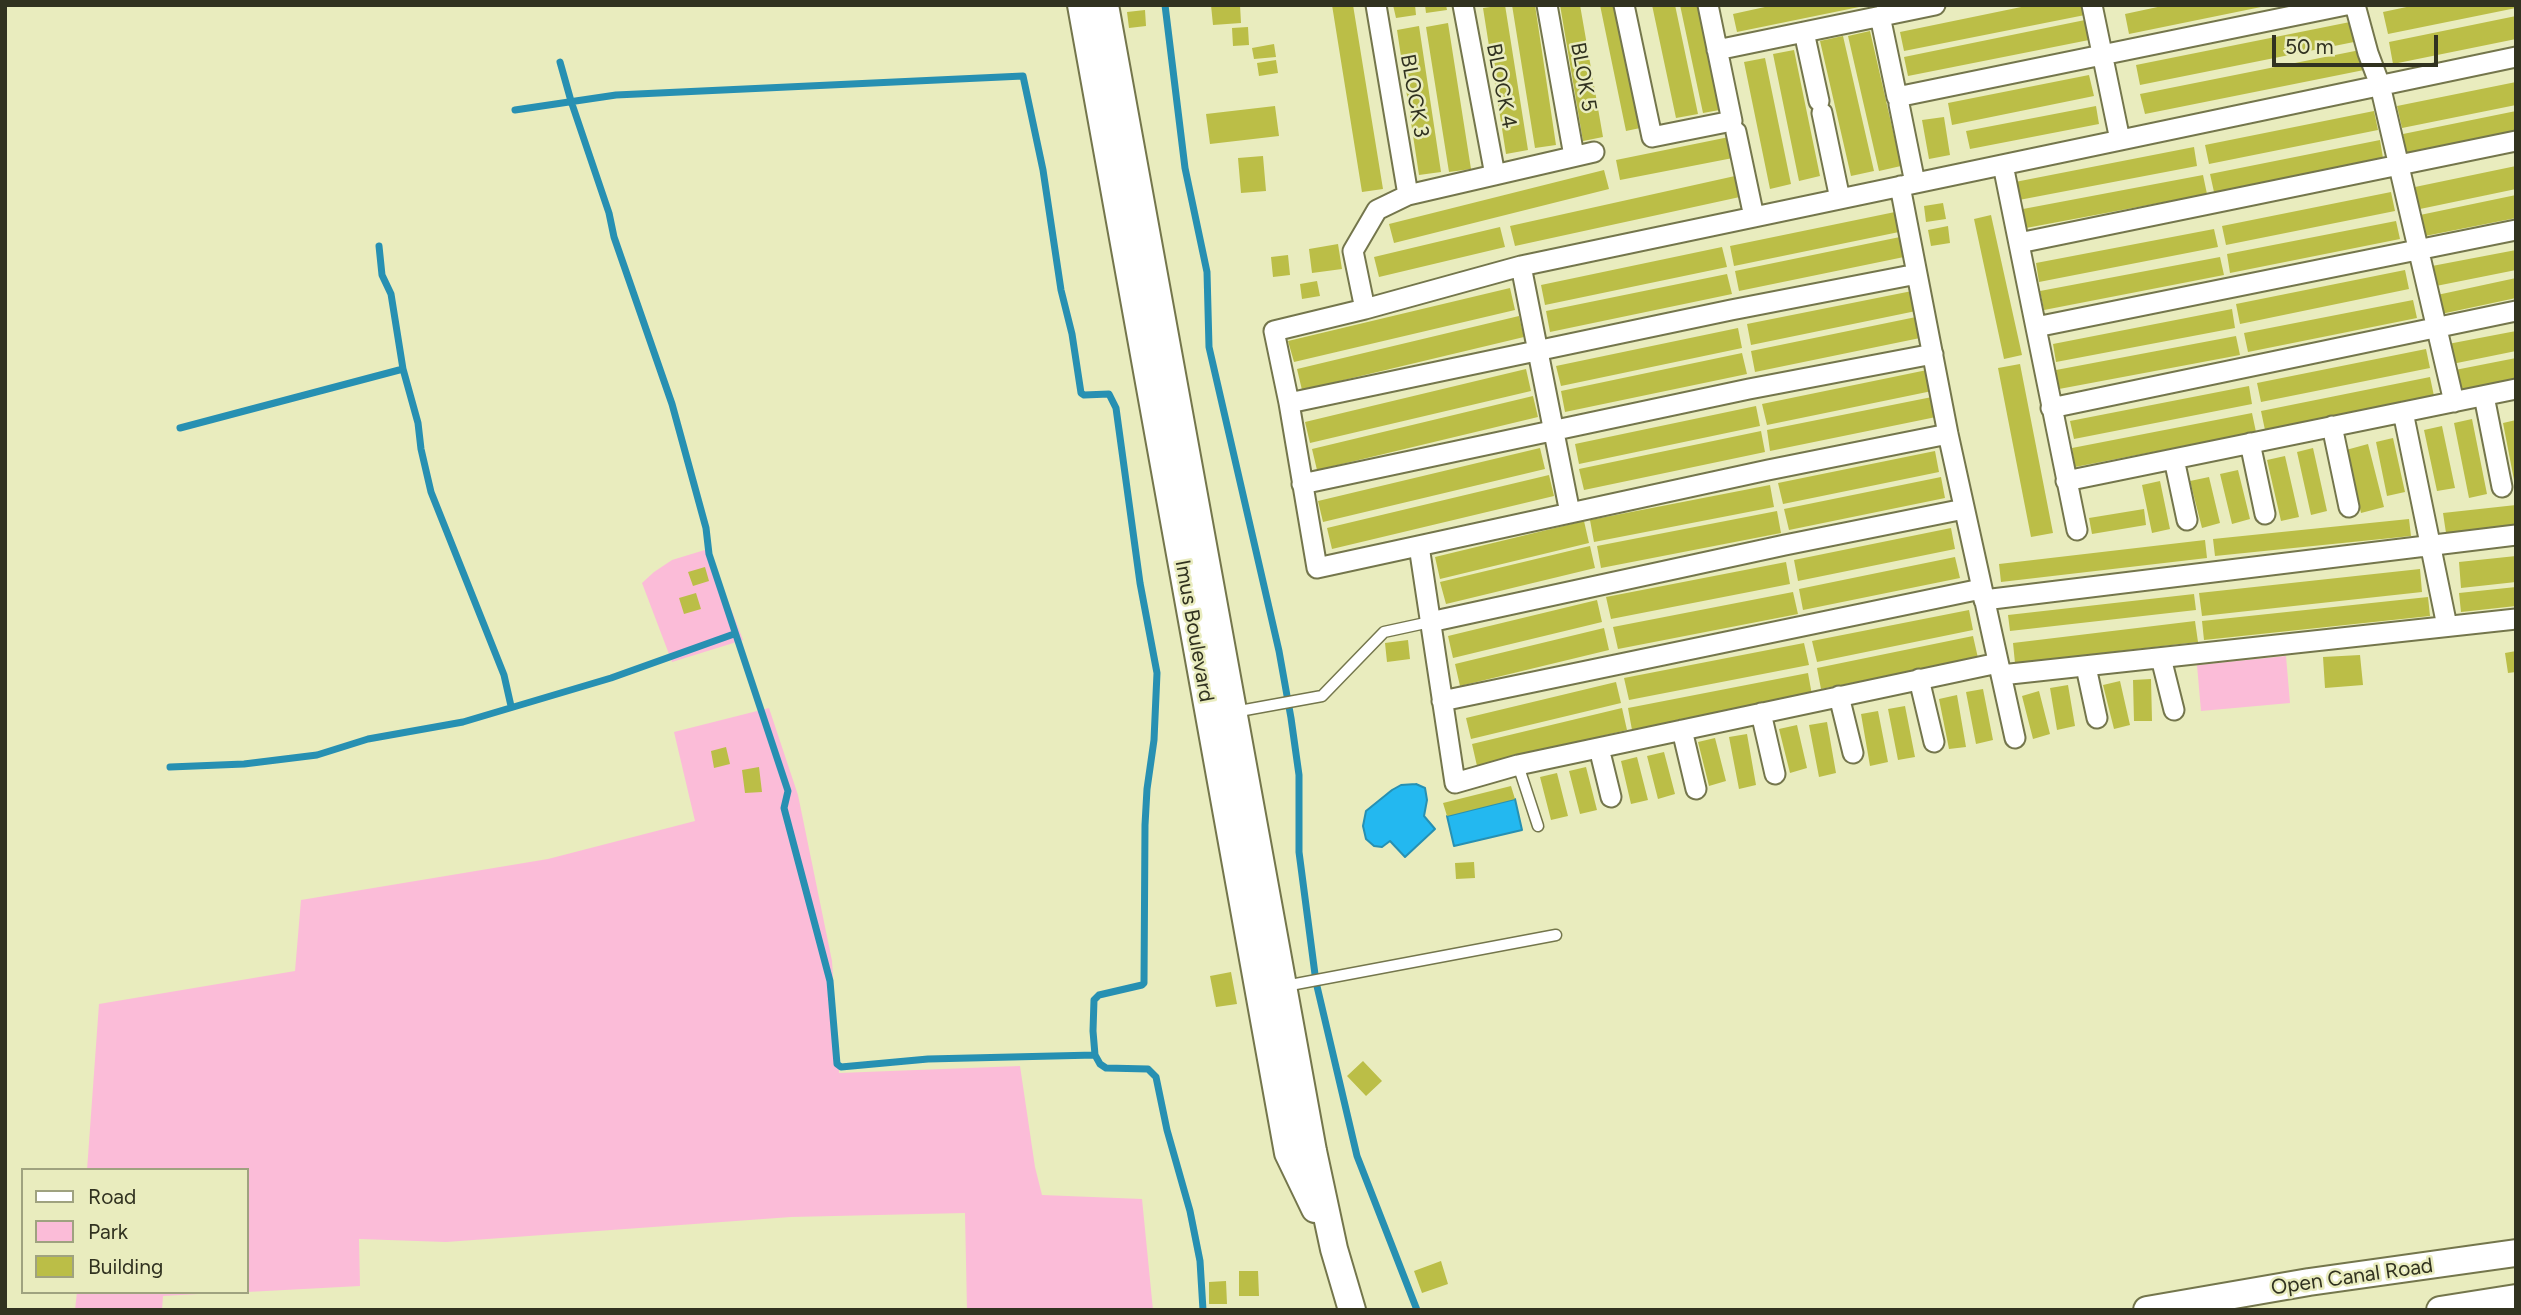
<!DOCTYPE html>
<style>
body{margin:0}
#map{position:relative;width:2521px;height:1315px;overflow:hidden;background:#e9ecbe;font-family:Figtree,sans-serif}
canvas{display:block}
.frame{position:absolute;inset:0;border:7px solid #313220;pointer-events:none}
.legend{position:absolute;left:21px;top:1168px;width:228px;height:126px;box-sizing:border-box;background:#e9ecbe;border:2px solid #9fa27f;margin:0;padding:9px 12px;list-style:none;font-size:21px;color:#313220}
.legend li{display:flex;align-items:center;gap:14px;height:35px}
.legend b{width:35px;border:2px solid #9fa27f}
.scale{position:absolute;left:2272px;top:35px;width:166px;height:32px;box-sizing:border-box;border:4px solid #313220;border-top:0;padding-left:9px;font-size:21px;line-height:24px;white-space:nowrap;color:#313220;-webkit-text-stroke:5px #e9ecbe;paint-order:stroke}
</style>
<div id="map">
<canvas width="2521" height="1315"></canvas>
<div class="frame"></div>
<ul class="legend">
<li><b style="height:9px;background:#fff"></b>Road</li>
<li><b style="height:19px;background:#fbbcd8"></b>Park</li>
<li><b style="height:19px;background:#bbbe47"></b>Building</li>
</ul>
<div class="scale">50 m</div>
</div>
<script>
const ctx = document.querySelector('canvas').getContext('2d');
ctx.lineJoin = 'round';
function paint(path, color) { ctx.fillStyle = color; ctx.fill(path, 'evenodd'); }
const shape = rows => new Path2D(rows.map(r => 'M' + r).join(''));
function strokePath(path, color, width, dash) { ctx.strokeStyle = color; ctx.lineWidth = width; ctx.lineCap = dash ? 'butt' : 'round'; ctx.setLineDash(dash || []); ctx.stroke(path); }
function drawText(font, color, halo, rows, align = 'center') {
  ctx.font = font + ' Figtree,sans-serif'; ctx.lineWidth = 5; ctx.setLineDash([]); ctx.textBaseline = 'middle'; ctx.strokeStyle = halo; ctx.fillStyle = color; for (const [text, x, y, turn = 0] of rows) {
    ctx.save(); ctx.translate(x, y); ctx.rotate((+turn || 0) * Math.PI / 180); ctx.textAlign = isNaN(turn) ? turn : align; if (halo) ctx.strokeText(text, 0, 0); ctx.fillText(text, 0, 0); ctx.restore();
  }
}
const green = shape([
 [708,549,743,640,672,662,642,583,654,572,672,560],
 [2286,656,2290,703,2201,711,2197,665],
 [769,708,798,795,832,961,839,1073,1020,1066,1035,1167,1042,1195,1142,1199,1153,1310,967,1310,965,1213,791,1217,446,1242,359,1239,360,1286,247,1292,247,1170,87,1170,99,1004,295,971,301,900,548,859,695,821,674,732],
 [77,1292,234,1292,163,1296,162,1310,75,1310]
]);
const water = shape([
 [1416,784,1425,788,1427,800,1424,816,1435,829,1405,857,1390,841,1382,847,1374,846,1366,839,1363,826,1366,811,1392,790,1401,785,1416,784],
 [1515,799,1522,830,1454,846,1447,816,1515,799]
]);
const stream = shape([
 [1165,5,1185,168,1207,272,1209,347,1279,651,1291,718,1299,775,1299,852,1316,982,1357,1156,1417,1310],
 [560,62,571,101,609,213,614,237,672,404,706,528,709,554,788,791,784,808,830,981,837,1064,841,1067,928,1059,1095,1055],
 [515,110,616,95,1023,76,1043,170,1061,290,1072,334,1081,393,1084,395,1109,394,1116,408,1140,583,1157,673,1154,740,1147,789,1145,825,1144,983,1142,985,1099,995,1094,1000,1093,1031,1095,1055,1100,1064,1106,1068,1148,1069,1156,1077,1167,1130,1190,1211,1200,1261,1203,1310],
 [379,246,382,275,391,294,403,369,418,423,421,449,431,492,504,675,511,706],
 [180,428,403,369],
 [170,767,244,764,317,755,368,739,463,722,611,678,734,634]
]);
const building = shape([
 [1211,5,1240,5,1241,23,1213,25],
 [1332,5,1353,5,1383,189,1362,192],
 [1393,5,1415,5,1416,15,1396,18],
 [1425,5,1446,5,1447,10,1426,13],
 [1505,5,1528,150,1506,154,1483,8],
 [1512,5,1535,5,1556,145,1535,148],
 [1560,5,1580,5,1603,137,1583,141],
 [1600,5,1620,5,1645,127,1626,131],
 [1652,5,1675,5,1698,114,1676,118],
 [1680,5,1703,5,1725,109,1703,113],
 [1774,5,1863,5,1864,6,1737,32,1733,14],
 [2031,5,2083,5,2085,15,1904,51,1900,32],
 [2167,5,2266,5,2266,6,2129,34,2125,14],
 [2416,5,2516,5,2516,8,2388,34,2383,12],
 [1145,10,1146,26,1129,28,1127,12],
 [2516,16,2516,39,2393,64,2389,42],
 [2085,20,2089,40,1908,76,1904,57],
 [2355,21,2359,41,2140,85,2136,65],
 [1448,23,1471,169,1449,172,1426,27],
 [1419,26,1441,172,1419,175,1397,30],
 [1248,27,1249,45,1233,46,1232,28],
 [1870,31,1901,166,1879,171,1848,36],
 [1843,36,1874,171,1851,176,1820,41],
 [1274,44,1276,57,1254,59,1252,48],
 [1794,50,1820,176,1799,181,1773,54],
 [2360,50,2364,70,2145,114,2140,94],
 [1765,58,1791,184,1770,189,1744,62],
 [1276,60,1278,73,1259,76,1257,63],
 [2089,75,2094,96,1952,125,1948,103],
 [2516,82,2516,105,2402,128,2397,106],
 [1275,106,1279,136,1210,144,1206,114],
 [2096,106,2099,124,1970,149,1966,131],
 [2374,111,2378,130,2209,164,2205,145],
 [2516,111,2516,134,2407,156,2403,134],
 [1944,117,1950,155,1929,159,1922,120],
 [1734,136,1738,157,1620,180,1616,160],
 [2380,140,2383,158,2214,192,2210,174],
 [2194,147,2197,166,2019,200,2015,182],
 [1263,156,1266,191,1241,193,1238,158],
 [2516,166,2516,189,2420,209,2415,187],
 [1604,170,1609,189,1394,243,1389,224],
 [1744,174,1749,195,1515,246,1510,226],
 [2203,175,2207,194,2026,228,2023,209],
 [2391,192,2395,211,2226,245,2222,226],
 [2516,195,2516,218,2425,236,2420,215],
 [1943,203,1946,219,1926,222,1924,206],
 [1895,212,1899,232,1734,266,1730,246],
 [1991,215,2022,355,2004,359,1974,219],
 [2396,221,2400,239,2230,273,2227,254],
 [1948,226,1950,243,1931,246,1928,230],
 [1500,227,1505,247,1379,277,1374,257],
 [2214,229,2218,247,2039,282,2036,263],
 [1900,237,1904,257,1739,291,1735,271],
 [1338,244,1342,269,1312,273,1309,249],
 [1722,247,1727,267,1545,305,1541,285],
 [2516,250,2516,270,2436,286,2432,266],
 [1288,255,1290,275,1273,277,1271,257],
 [2220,257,2224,275,2044,310,2040,291],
 [2405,270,2409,289,2240,324,2236,304],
 [1727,274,1732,294,1550,332,1546,311],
 [2516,278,2516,298,2441,314,2437,295],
 [1317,281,1320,296,1302,299,1300,284],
 [1510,288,1515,310,1294,362,1288,341],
 [1912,291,1916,311,1751,345,1747,324],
 [2413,300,2417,318,2248,352,2244,333],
 [2232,309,2235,328,2056,362,2053,344],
 [1519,316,1524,337,1302,390,1297,369],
 [1916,317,1920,338,1755,372,1751,351],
 [1738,328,1742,348,1561,386,1556,366],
 [2516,331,2516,351,2452,364,2448,344],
 [2236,336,2240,355,2059,389,2056,370],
 [2426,349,2430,368,2261,402,2257,383],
 [1742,353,1747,374,1565,412,1561,391],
 [2516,358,2516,379,2459,390,2455,370],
 [2020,364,2053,533,2031,537,1998,368],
 [1526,369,1531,391,1310,443,1305,422],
 [1927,370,1932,391,1767,425,1762,404],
 [2430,377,2434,396,2265,430,2261,411],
 [2249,386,2252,404,2074,439,2070,421],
 [1533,396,1538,417,1317,470,1312,449],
 [1932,397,1936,417,1770,451,1767,430],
 [1756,406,1760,426,1579,464,1575,444],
 [2252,413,2256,432,2075,467,2072,448],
 [2472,419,2487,494,2469,498,2454,423],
 [2516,420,2516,480,2514,480,2503,423],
 [2442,426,2455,488,2437,491,2424,430],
 [1761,431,1765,452,1584,490,1579,469],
 [2393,438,2405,492,2387,496,2376,442],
 [2368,444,2384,507,2361,513,2346,450],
 [1540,448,1545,469,1323,522,1318,501],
 [2313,448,2327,511,2311,515,2297,452],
 [1935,451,1939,472,1783,504,1778,483],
 [2285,456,2299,517,2281,521,2267,460],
 [2238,470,2250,519,2232,524,2220,474],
 [1549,475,1554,496,1332,549,1327,528],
 [1941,477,1945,498,1789,530,1784,509],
 [2209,477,2220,523,2202,528,2190,481],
 [2160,481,2170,529,2152,533,2142,485],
 [1770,485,1774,507,1594,542,1590,520],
 [2516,505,2516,525,2446,533,2443,513],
 [2144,509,2146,525,2092,534,2089,518],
 [1777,511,1781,533,1601,568,1597,546],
 [2409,519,2411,536,2215,556,2213,539],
 [1584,521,1589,543,1440,579,1435,557],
 [1951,528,1955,549,1798,581,1794,560],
 [2205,540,2207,558,2001,582,1999,564],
 [1590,546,1595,568,1446,604,1440,582],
 [2516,556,2516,582,2461,588,2459,562],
 [1955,557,1960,578,1803,610,1799,589],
 [1786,562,1790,584,1611,619,1606,597],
 [705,567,709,581,693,586,688,572],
 [2420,569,2422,592,2202,616,2199,593],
 [2516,587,2516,606,2461,612,2459,593],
 [1793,592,1798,614,1618,649,1613,627],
 [696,593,701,609,684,614,679,598],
 [2194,594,2196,610,2010,631,2008,615],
 [2428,597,2430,616,2204,640,2202,621],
 [1597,600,1602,622,1453,658,1448,636],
 [1969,610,1973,630,1817,662,1812,641],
 [2195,621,2198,642,2015,663,2013,643],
 [1604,628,1609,650,1460,686,1455,664],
 [1973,636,1978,658,1821,689,1817,668],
 [1408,640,1410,659,1387,662,1385,643],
 [1804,643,1809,665,1629,700,1624,678],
 [2516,651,2516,672,2508,673,2505,653],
 [2360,655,2363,685,2325,688,2323,657],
 [1808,673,1812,695,1632,730,1628,708],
 [2151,679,2152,721,2134,721,2133,680],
 [2120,681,2130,725,2114,729,2103,685],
 [1616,682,1621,703,1471,739,1466,718],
 [2068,685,2075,726,2057,730,2050,688],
 [1983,689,1993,740,1976,744,1966,692],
 [2039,691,2050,734,2033,739,2022,696],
 [1957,695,1966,747,1949,749,1939,699],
 [1905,706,1915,757,1898,760,1888,709],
 [1622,708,1627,730,1477,766,1472,744],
 [1878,711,1888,762,1870,766,1861,714],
 [1827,722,1836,773,1819,777,1809,725],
 [1797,725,1807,768,1790,773,1779,729],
 [1747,734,1756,785,1739,789,1729,737],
 [1715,738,1726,781,1709,786,1698,742],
 [726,747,730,764,714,768,711,751],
 [1664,752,1675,794,1658,799,1647,756],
 [1637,757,1648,800,1631,804,1621,761],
 [759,767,762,792,745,793,742,770],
 [1586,767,1597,810,1580,814,1569,771],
 [1557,773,1568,816,1551,820,1540,777],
 [1511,786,1515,799,1447,816,1443,803],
 [1474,862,1475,878,1456,879,1455,863],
 [1231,972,1237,1004,1216,1007,1210,976],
 [1363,1061,1382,1081,1366,1096,1347,1076],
 [1441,1261,1448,1284,1422,1293,1414,1271],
 [1239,1271,1258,1271,1259,1296,1239,1296],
 [1226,1281,1227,1304,1209,1304,1209,1282]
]);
const service = shape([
 [1234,712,1322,696,1384,632,1430,622],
 [1518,765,1538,826],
 [1285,986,1556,935]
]);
const minor = shape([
 [1376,5,1408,195],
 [1463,5,1495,175],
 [1547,5,1574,156],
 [1624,5,1652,137,1732,121,1708,5],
 [2092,5,2120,140],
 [2355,5,2368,53,2380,85,2454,402],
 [1880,16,1897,97,2346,5],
 [1804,32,1819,101],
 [1717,50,1935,5],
 [1899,104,1915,183],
 [1822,113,1840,199],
 [1736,132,1754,217],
 [2003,165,2077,530],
 [1900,186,1948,434,2015,738],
 [2019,243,2516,141],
 [1521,266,1570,513],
 [1365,309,1353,251,1377,210,1408,195,1594,152],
 [2036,327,2516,230],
 [2484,396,2502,487],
 [1289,403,1731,310,1917,274],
 [2051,408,2516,311],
 [2403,412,2447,626],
 [2332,426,2349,507],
 [1948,434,1768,470,1317,568,1289,403,1274,331,1365,309,1521,266,2516,57],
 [2250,443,2265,514],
 [2174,459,2187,520],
 [2066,481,2516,389],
 [1302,484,1749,389,1933,354],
 [1419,546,1455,783,1518,765,1998,663],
 [1984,600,2516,535],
 [1430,622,1785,545,1964,509],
 [2161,658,2174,710],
 [2086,667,2097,718],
 [2001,675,2516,619],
 [1919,679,1934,742],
 [1839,696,1853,753],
 [1442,701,1981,589],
 [1761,713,1775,774],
 [1682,730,1696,789],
 [1599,748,1611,797]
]);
const secondary = shape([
 [1081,5,1288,1153,1315,1209],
 [1105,5,1313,1151,1334,1249,1352,1310],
 [2147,1310,2309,1282,2516,1253],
 [2440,1310,2516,1298]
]);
const streetNames = [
 ["BLOK 5",1583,77,80],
 ["BLOCK 4",1501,86,79],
 ["BLOCK 3",1414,96,80],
 ["Imus Boulevard",1194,631,80],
 ["Open Canal Road",2352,1277,-8]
];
paint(green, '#fbbcd8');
paint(water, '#23b8f0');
strokePath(water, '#2790b2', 2);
strokePath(stream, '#2790b2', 7);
paint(building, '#bbbe47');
strokePath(service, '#74764c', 13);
strokePath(minor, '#74764c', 23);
strokePath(secondary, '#74764c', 30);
strokePath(service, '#fff', 10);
strokePath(minor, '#fff', 19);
strokePath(secondary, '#fff', 26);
drawText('21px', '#313220', '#e9ecbe', streetNames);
</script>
